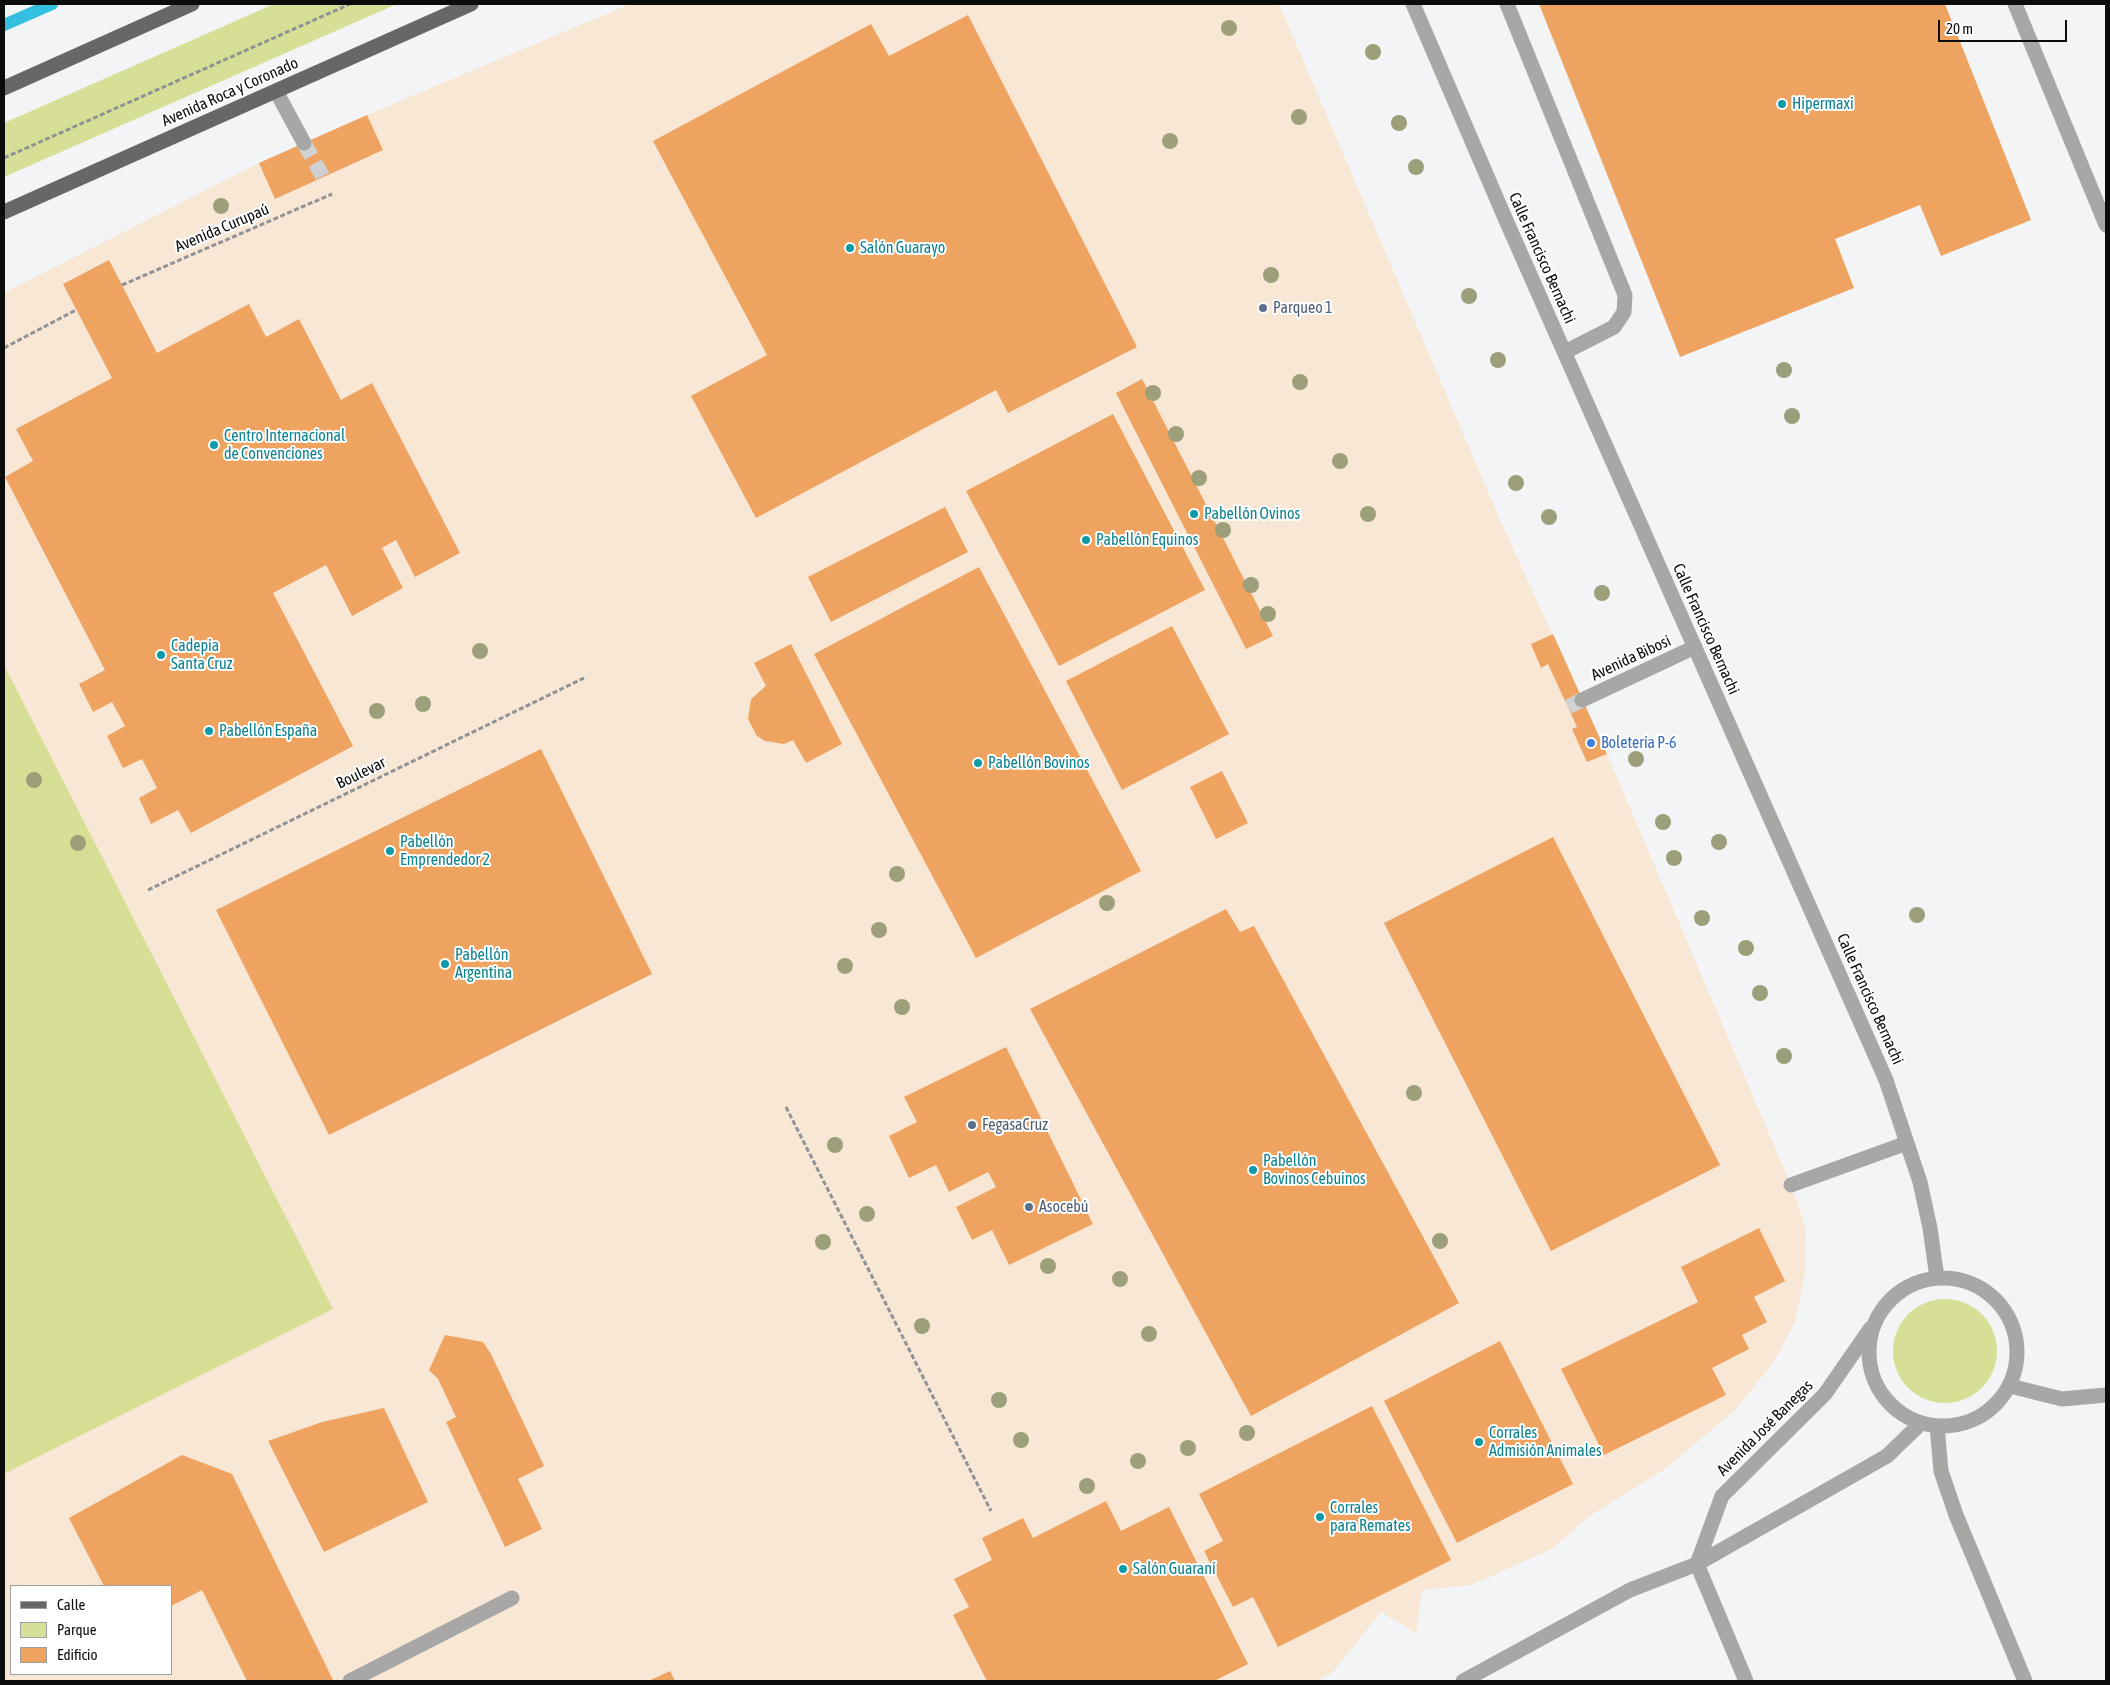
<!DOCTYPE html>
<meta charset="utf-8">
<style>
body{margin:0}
#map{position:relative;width:2110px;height:1685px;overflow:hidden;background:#f3f4f6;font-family:"Asap Condensed",sans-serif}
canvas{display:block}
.frame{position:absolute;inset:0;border:5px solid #0b0c0c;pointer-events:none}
.legend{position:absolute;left:10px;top:1585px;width:162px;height:90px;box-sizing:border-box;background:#fff;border:1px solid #9d9e9e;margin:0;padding:6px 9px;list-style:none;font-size:15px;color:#0b0c0c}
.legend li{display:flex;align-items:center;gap:10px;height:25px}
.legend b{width:25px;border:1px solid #9d9e9e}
.scale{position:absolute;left:1938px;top:20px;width:129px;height:22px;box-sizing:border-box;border:2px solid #0b0c0c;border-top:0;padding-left:6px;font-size:15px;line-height:18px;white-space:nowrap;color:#0b0c0c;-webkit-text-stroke:4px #fff;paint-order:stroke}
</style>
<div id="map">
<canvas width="2110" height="1685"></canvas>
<div class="frame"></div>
<ul class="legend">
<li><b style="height:6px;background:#686766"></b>Calle</li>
<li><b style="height:14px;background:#d6df95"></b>Parque</li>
<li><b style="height:14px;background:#efa361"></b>Edificio</li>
</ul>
<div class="scale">20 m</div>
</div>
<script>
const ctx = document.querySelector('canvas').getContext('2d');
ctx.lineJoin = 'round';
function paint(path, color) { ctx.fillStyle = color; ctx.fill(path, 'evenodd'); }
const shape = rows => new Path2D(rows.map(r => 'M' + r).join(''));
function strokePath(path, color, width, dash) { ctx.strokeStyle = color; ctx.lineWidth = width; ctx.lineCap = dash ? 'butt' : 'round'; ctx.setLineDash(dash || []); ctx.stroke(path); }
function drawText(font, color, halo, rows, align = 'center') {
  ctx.font = font + ' "Asap Condensed",sans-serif'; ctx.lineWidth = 4; ctx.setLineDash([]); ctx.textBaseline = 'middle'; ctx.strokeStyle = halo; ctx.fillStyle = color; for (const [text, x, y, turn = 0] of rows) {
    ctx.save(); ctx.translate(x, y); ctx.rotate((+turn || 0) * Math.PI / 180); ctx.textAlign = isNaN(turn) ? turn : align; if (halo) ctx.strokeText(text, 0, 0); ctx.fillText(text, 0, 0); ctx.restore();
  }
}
const commercial = shape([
 [630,4,1279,4,1501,522,1607,754,1791,1185,1806,1228,1805,1274,1795,1322,1773,1363,1735,1410,1665,1469,1588,1517,1552,1549,1471,1585,1422,1590,1416,1633,1381,1612,1333,1672,1317,1681,4,1681,4,293,259,163,367,115],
 [11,1586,171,1586,171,1674,11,1674]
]);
const green = shape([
 [274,4,397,4,4,177,4,123],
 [4,665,333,1309,4,1474],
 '1893 1351a52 52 0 1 1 104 0a52 52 0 1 1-104 0Z'
]);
const stream = shape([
 [4,25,52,4]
]);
const building = shape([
 [1539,4,1945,4,2031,220,1941,256,1920,205,1835,239,1854,288,1680,357],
 [968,15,1137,347,1008,413,996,390,756,518,691,396,767,355,653,141,871,24,889,56],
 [367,115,383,150,275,199,259,163],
 [109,260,157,353,249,304,266,337,299,319,341,400,372,383,460,553,415,577,396,540,382,548,403,588,352,616,326,565,273,593,353,746,191,833,178,810,151,824,139,798,157,788,142,759,123,768,107,736,125,726,112,702,93,712,79,684,105,670,5,477,33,461,16,429,112,378,63,284],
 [1142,379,1273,636,1246,649,1116,393],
 [1113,414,1205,590,1059,666,966,491],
 [945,507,968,552,831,622,808,577],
 [979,567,1141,871,976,958,814,654],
 [1172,626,1229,734,1122,790,1066,681],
 [1553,634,1607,754,1587,762,1572,729,1577,727,1548,664,1541,668,1531,644],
 [791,644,842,744,806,763,793,740,784,744,765,741,757,736,748,719,751,699,766,686,754,663],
 [541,749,652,974,329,1135,216,910],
 [1222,771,1248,823,1216,839,1190,787],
 [1553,837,1720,1165,1551,1251,1384,923],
 [1226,909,1240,932,1254,926,1459,1303,1251,1416,1030,1009],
 [1006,1047,1093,1224,1009,1265,992,1230,972,1240,956,1207,996,1187,988,1172,949,1192,936,1165,909,1178,889,1136,917,1122,904,1097],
 [1759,1228,1785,1281,1754,1297,1767,1322,1742,1335,1749,1349,1712,1368,1726,1395,1604,1455,1561,1369,1698,1302,1681,1267],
 [445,1335,483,1342,491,1354,544,1466,518,1479,542,1529,505,1547,446,1422,456,1417,438,1379,429,1370],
 [1500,1341,1573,1484,1457,1543,1384,1401],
 [1372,1406,1451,1560,1278,1647,1253,1597,1233,1607,1204,1551,1223,1541,1199,1494],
 [384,1408,428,1502,324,1552,268,1441,322,1422],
 [182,1455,232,1474,333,1680,329,1681,247,1681,202,1590,171,1606,171,1586,104,1586,69,1518],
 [1106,1501,1121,1531,1169,1507,1248,1664,1214,1681,987,1681,953,1615,969,1607,954,1579,992,1560,982,1538,1023,1518,1033,1538],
 [670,1671,675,1681,648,1681]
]);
const minorTunnel = shape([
 [304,143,323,177],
 [1568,707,1582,700]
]);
const path = shape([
 [4,158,350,4],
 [122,285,332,194],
 [4,348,76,310],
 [148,890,584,678],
 [786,1107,991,1511]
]);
const minor = shape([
 [1413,4,1505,218,1886,1080,1920,1182,1930,1228,1937,1278],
 [1507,4,1625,295,1624,312,1614,327,1565,352],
 [2015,4,2106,225],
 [276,91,304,143],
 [1582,700,1695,647],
 [1791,1185,1907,1143],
 '1869 1352a74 74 0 1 1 148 0a74 74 0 1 1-148 0Z',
 [2010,1386,2062,1399,2106,1395],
 [1937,1426,1941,1471,1956,1515,2025,1681],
 [1697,1564,1722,1496,1825,1394,1870,1329],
 [1697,1564,1746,1681],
 [350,1681,512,1598],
 [1463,1681,1630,1590,1697,1564,1887,1456,1920,1424]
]);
const major = shape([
 [4,88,192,4],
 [4,212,471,4]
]);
const trees = [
 [1229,28],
 [1373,52],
 [1299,117],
 [1399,123],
 [1170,141],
 [1416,167],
 [221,206],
 [1271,275],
 [1469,296],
 [1498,360],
 [1784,370],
 [1300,382],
 [1153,393],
 [1792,416],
 [1176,434],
 [1340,461],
 [1199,478],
 [1516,483],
 [1368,514],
 [1549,517],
 [1223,530],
 [1251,585],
 [1602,593],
 [1268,614],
 [480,651],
 [423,704],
 [377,711],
 [1636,759],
 [34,780],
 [1663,822],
 [1719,842],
 [78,843],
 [1674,858],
 [897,874],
 [1107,903],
 [1917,915],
 [1702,918],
 [879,930],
 [1746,948],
 [845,966],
 [1760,993],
 [902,1007],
 [1784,1056],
 [1414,1093],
 [835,1145],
 [867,1214],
 [1440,1241],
 [823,1242],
 [1048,1266],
 [1120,1279],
 [922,1326],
 [1149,1334],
 [999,1400],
 [1247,1433],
 [1021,1440],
 [1188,1448],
 [1138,1461],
 [1087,1486]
];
const markers = [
 [1782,104,5,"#0f9aa8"],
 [850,248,5,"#0f9aa8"],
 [1263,308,5,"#5c6f8a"],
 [214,445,5,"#0f9aa8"],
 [1194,514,5,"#0f9aa8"],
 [1086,540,5,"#0f9aa8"],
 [161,655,5,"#0f9aa8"],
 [209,731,5,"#0f9aa8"],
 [1591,743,5,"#3f7fe0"],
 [978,763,5,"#0f9aa8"],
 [390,851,5,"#0f9aa8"],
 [445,964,5,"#0f9aa8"],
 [972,1125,5,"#5c6f8a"],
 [1253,1170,5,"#0f9aa8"],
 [1029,1207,5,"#5c6f8a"],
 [1479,1442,5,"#0f9aa8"],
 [1320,1517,5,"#0f9aa8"],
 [1123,1569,5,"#0f9aa8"]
];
const streetNames = [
 ["Avenida Roca y Coronado",230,92,-24],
 ["Avenida Curupaú",222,228,-23],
 ["Calle Francisco Bernachi",1542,258,66],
 ["Calle Francisco Bernachi",1706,629,66],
 ["Avenida Bibosi",1631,658,-25],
 ["Boulevar",361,773,-26],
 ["Calle Francisco Bernachi",1870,999,66],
 ["Avenida José Banegas",1765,1428,-45]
];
const cultureNames = [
 ["Hipermaxi",1792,104],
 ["Salón Guarayo",860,248],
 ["Centro Internacional",224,436],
 ["de Convenciones",224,454],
 ["Pabellón Ovinos",1204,514],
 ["Pabellón Equinos",1096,540],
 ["Cadepia",171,646],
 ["Santa Cruz",171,664],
 ["Pabellón España",219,731],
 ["Pabellón Bovinos",988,763],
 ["Pabellón",400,842],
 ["Emprendedor 2",400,860],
 ["Pabellón",455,955],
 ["Argentina",455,973],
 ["Pabellón",1263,1161],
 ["Bovinos Cebuinos",1263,1179],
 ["Corrales",1489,1433],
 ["Admisión Animales",1489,1451],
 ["Corrales",1330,1508],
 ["para Remates",1330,1526],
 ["Salón Guaraní",1133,1569]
];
const serviceNames = [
 ["Parqueo 1",1273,308],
 ["FegasaCruz",982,1125],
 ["Asocebú",1039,1207]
];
const shopNames = [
 ["Boletería P-6",1601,743]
];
paint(commercial, '#f8e7d5');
paint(green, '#d6df95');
strokePath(stream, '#32bfe0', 12);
paint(building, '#efa361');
strokePath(minorTunnel, '#d0d1d3', 15, [15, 8]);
strokePath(path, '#919294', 3, [5, 2.5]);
strokePath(minor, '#a7a7a6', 15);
strokePath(major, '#686766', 15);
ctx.fillStyle = '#9c9f79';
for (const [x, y] of trees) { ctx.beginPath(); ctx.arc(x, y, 8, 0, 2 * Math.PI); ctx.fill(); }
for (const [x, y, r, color] of markers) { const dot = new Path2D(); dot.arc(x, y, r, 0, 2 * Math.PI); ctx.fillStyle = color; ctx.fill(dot); strokePath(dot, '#fff', 2); }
drawText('16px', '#0b0c0c', '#fff', streetNames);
drawText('16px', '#0d838f', '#fff', cultureNames, 'left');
drawText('16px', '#4e5e75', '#fff', serviceNames, 'left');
drawText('16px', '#366cbe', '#fff', shopNames, 'left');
</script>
